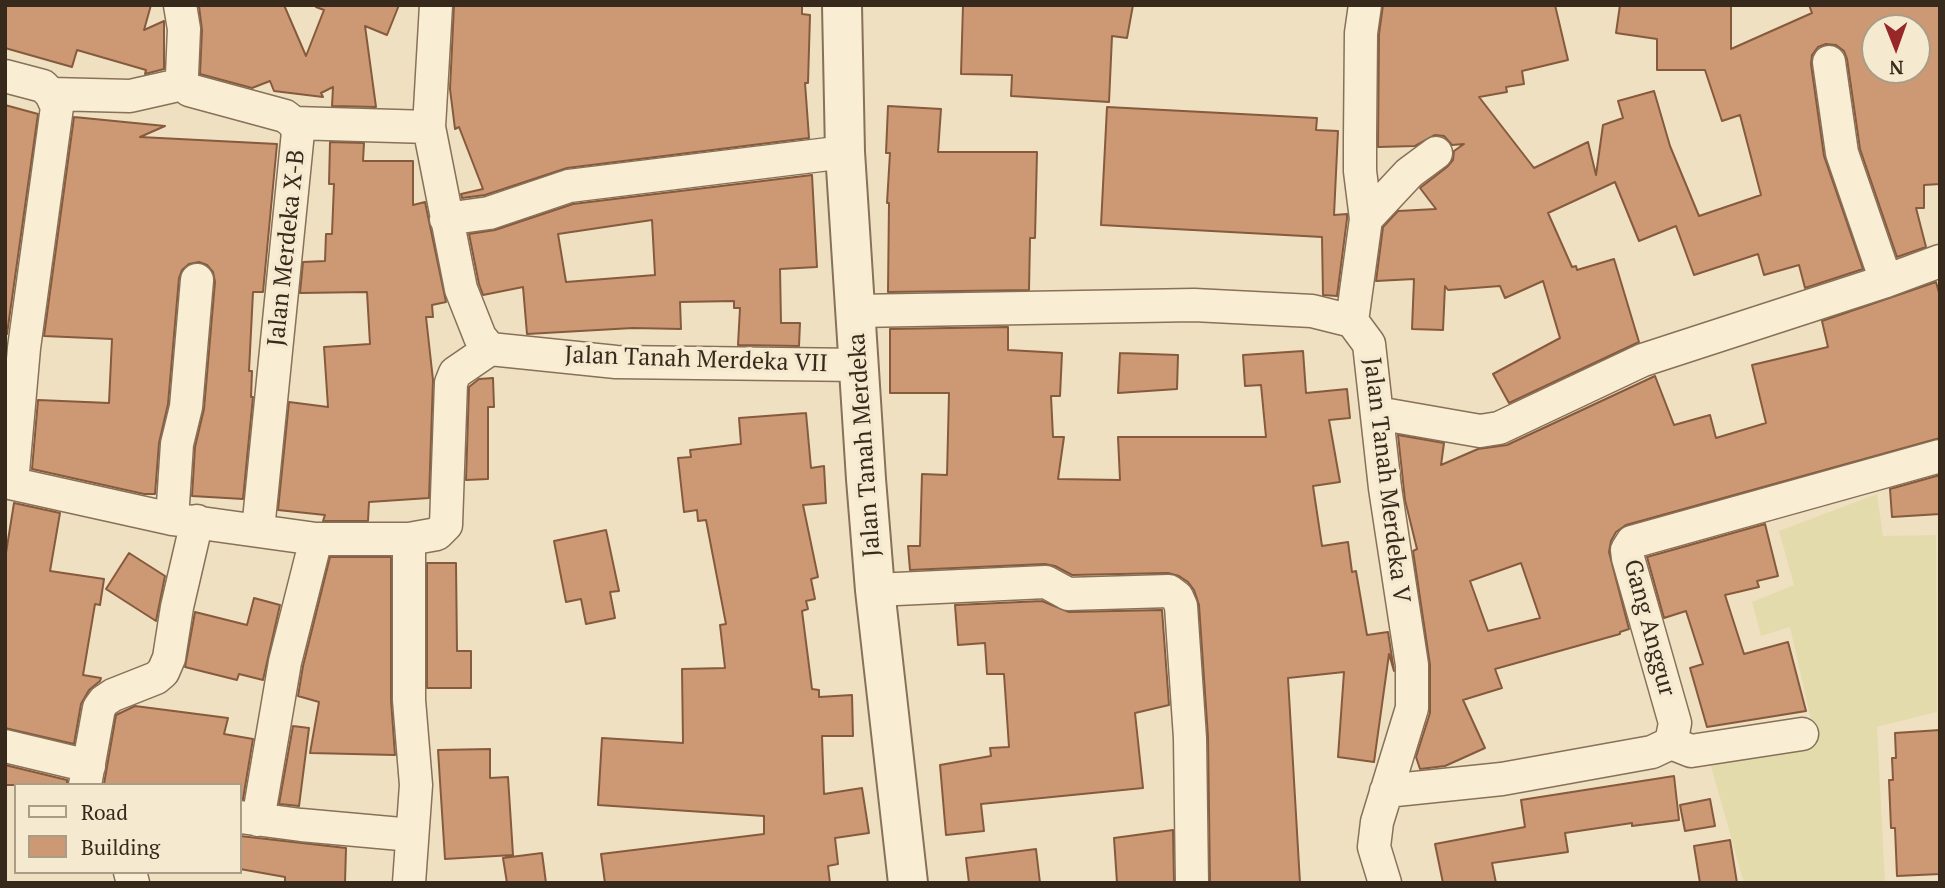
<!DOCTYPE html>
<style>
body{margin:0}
#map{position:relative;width:1945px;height:888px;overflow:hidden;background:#eee0c0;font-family:"PT Serif",serif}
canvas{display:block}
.frame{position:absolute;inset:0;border:7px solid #37291c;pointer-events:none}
.legend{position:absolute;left:14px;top:783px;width:228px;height:91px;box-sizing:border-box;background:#f5eacf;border:2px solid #a99d87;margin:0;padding:9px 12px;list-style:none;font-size:21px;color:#37291c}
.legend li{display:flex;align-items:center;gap:14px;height:35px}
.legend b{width:35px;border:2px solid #a99d87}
.north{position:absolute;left:1861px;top:14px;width:70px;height:70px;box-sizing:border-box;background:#f5eacf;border:2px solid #a99d87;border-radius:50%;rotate:179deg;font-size:19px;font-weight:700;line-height:28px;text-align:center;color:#37291c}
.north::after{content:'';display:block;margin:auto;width:24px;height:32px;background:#972729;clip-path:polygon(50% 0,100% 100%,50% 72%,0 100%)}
</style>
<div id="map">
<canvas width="1945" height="888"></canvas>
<div class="frame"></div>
<ul class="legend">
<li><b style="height:9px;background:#f9edd3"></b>Road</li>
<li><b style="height:19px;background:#cd9975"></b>Building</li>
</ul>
<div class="north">N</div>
</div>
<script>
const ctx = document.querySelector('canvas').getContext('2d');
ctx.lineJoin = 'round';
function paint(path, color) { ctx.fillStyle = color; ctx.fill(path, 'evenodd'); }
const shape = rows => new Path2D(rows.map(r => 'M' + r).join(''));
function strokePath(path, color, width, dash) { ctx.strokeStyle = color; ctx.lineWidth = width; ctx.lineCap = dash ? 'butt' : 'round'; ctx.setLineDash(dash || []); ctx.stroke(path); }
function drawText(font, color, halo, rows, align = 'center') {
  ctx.font = font + ' "PT Serif",serif'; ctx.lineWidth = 7; ctx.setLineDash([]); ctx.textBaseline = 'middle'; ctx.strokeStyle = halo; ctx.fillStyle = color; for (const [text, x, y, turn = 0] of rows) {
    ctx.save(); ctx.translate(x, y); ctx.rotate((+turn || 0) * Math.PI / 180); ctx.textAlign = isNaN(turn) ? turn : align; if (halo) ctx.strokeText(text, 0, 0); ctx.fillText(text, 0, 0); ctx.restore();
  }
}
const farmland = shape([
 [1877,494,1883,536,1936,535,1937,712,1877,727,1885,883,1744,883,1707,752,1812,724,1790,627,1761,636,1752,602,1794,585,1779,531]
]);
const building = shape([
 [5,5,151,5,144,30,164,21,164,69,145,74,146,70,77,50,72,67,5,48,5,5],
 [201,5,284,5,306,56,324,10,316,7,317,5,399,5,387,35,365,26,376,107,332,106,333,87,321,93,323,97,274,91,270,81,252,88,200,74,202,30,199,6,201,5],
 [454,5,802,5,802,14,810,15,808,83,805,83,809,138,567,168,485,195,462,198,461,194,483,189,459,127,455,129,450,89,454,5],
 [963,5,1133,5,1127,38,1112,36,1109,102,1011,96,1012,75,961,74,963,5],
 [1383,5,1555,5,1568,60,1522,71,1524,84,1506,87,1507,92,1479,97,1534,168,1588,142,1596,175,1603,125,1623,118,1618,101,1654,91,1670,146,1699,216,1761,195,1740,115,1722,121,1705,70,1657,70,1657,39,1616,33,1620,5,1731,5,1731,49,1812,13,1809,5,1940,5,1940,184,1924,185,1924,208,1916,208,1926,247,1897,257,1860,149,1847,59,1844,51,1836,45,1826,44,1818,47,1812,55,1811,64,1824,156,1863,269,1805,288,1799,265,1764,275,1758,254,1694,275,1676,226,1639,241,1615,182,1548,213,1572,267,1576,266,1577,270,1614,259,1639,342,1509,403,1493,374,1560,338,1543,281,1505,298,1500,286,1448,290,1445,286,1443,330,1412,329,1414,279,1376,281,1383,227,1398,211,1436,209,1420,188,1447,167,1453,160,1454,151,1464,144,1452,145,1444,136,1435,135,1415,146,1378,147,1379,34,1383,5],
 [1875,28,1917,28,1917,70,1875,70,1875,28],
 [5,105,38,114,7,334,5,334,5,105],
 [888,106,941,109,938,152,1037,152,1035,238,1030,238,1029,290,888,292,889,203,887,203,890,153,886,153,888,106],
 [1107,107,1317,118,1316,130,1338,131,1334,215,1347,214,1347,219,1337,296,1323,295,1322,237,1101,225,1107,107],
 [74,117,165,126,140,137,277,144,263,292,253,292,249,371,252,371,251,397,253,397,243,499,192,496,195,447,204,409,215,282,213,272,207,265,199,262,189,264,182,270,179,278,168,404,159,443,155,494,144,494,32,469,38,400,109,403,112,339,44,336,74,117],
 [330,142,364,143,363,161,413,161,413,205,425,202,446,302,432,305,433,317,426,317,433,380,429,498,369,502,368,521,323,521,325,515,278,510,289,402,328,407,324,347,370,344,367,292,300,293,303,262,325,261,326,234,332,234,334,184,329,184,330,142],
 [812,175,817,267,780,269,781,323,800,323,799,346,738,345,740,308,734,308,734,301,680,302,681,329,633,328,527,334,523,287,483,295,479,284,469,234,495,230,573,204,812,175],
 [652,220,655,275,566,282,558,234,652,220],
 [1936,282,1940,296,1940,438,1626,525,1616,532,1611,541,1609,552,1629,629,1620,632,1620,634,1495,669,1502,688,1463,700,1485,748,1445,766,1420,769,1416,757,1430,713,1430,665,1413,551,1417,549,1405,500,1398,435,1444,443,1441,465,1478,449,1507,445,1655,376,1674,425,1710,415,1716,438,1766,423,1752,365,1828,347,1822,321,1936,282],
 [1521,563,1540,618,1488,631,1470,581,1521,563],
 [1008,327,1008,350,1062,353,1060,396,1051,396,1053,437,1064,437,1058,479,1120,480,1118,437,1266,437,1261,385,1245,386,1243,355,1303,351,1306,393,1347,389,1350,418,1329,420,1340,482,1313,486,1322,546,1348,542,1352,572,1356,571,1367,635,1388,632,1394,671,1389,654,1374,762,1338,757,1344,672,1288,678,1300,883,1210,883,1208,737,1199,605,1194,590,1188,582,1179,576,1168,573,1072,575,1055,566,1045,564,910,570,908,546,920,546,922,474,947,475,949,393,890,393,890,329,1008,327],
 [1120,353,1178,355,1177,389,1118,393,1120,353],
 [493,378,494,407,488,407,488,479,466,480,469,387,479,379,493,378],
 [806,413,811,468,824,466,826,503,803,505,818,577,811,579,815,599,806,601,808,609,802,611,812,689,819,690,819,697,852,695,853,736,822,736,824,794,862,788,869,833,835,838,838,864,828,866,830,883,605,883,601,854,764,834,764,816,598,805,602,738,683,743,682,669,725,668,720,625,726,624,706,520,698,521,697,510,684,512,678,458,691,457,690,450,741,444,739,418,806,413],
 [1940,475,1940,514,1892,517,1890,489,1940,475],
 [14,503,60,513,50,571,104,579,100,605,95,604,83,675,101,678,100,681,89,690,81,704,74,744,5,728,5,559,14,503],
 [1765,524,1778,576,1757,581,1759,587,1725,595,1744,654,1788,642,1806,711,1707,727,1690,668,1703,664,1686,611,1664,618,1647,557,1765,524],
 [606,530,619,591,610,592,615,618,586,624,581,599,566,602,554,541,606,530],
 [129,553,165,576,156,621,106,589,129,553],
 [330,557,391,557,391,700,395,755,310,753,319,702,298,696,303,666,330,557],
 [427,563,456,563,457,651,471,651,471,688,427,688,427,563],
 [254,598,280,605,263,680,239,674,237,680,185,667,195,612,247,625,254,598],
 [1042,601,1069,612,1162,610,1169,705,1135,713,1143,788,981,804,984,831,946,835,940,765,991,756,990,748,1009,747,1004,674,987,674,985,643,958,645,955,605,1042,601],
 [135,706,228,718,224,734,253,739,243,799,240,799,240,785,104,784,116,715,135,706],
 [293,726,309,728,299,806,279,804,293,726],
 [1940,730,1940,874,1897,876,1895,828,1891,828,1889,780,1893,780,1892,758,1896,758,1895,733,1940,730],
 [490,749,490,778,508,777,513,855,445,859,438,750,490,749],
 [5,765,67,780,67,785,5,785,5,765],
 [1674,776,1679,820,1632,826,1632,823,1565,833,1568,852,1492,863,1496,883,1443,883,1435,844,1525,827,1521,800,1674,776],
 [1710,799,1715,826,1685,831,1680,805,1710,799],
 [1173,830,1174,883,1117,883,1114,838,1173,830],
 [240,836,346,848,345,883,285,883,285,877,240,869,240,836],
 [1730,840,1737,883,1700,883,1694,846,1730,840],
 [1036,849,1040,883,969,883,966,858,1036,849],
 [542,853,546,883,507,883,503,858,542,853]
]);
const minor = shape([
 [180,5,184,29,182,75,183,84,189,90,285,116,294,123,298,132,258,530],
 [436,5,429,127,461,289,480,337,490,349],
 [1829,62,1842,153,1886,281],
 [5,76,43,86,51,94,57,107,24,348,12,483],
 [51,94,130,96,183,84],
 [294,123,429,127],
 [446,219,489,213,569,186,845,152],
 [1366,219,1409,173,1436,153],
 [856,311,1194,305,1312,311,1352,321,1369,344,1385,488,1412,665,1412,708,1377,822,1374,847,1385,883],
 [1352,321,1366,219,1360,171,1360,138,1361,33,1365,5],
 [1377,413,1480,431,1499,428,1643,360,1886,281,1940,261],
 [5,482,172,519,316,539,409,539,437,534,446,525,451,383,455,373,490,349,616,362,860,365],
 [172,519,177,444,186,407,197,280],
 [409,539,409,700,416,785,409,883],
 [875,590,1046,582,1068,594,1169,591,1177,597,1181,606,1190,738,1192,883],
 [1671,743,1691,751,1802,734],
 [5,746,89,766],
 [85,785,99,708,104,701,113,695,156,678,163,672,169,658,177,607,197,521],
 [1386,791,1502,779,1652,752,1671,743,1675,723,1628,558,1627,550,1632,542,1940,456],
 [240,817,301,825,412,835],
 [258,820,285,662,316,539],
 [130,872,133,883]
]);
const tertiary = shape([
 [842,5,845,152,866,479,875,590,908,883]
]);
const streetNames = [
 ["Jalan Merdeka X-B",287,248,-84],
 ["Jalan Tanah Merdeka VII",696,360,2],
 ["Jalan Tanah Merdeka",865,445,-94],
 ["Jalan Tanah Merdeka V",1386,480,83],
 ["Gang Anggur",1649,628,75]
];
paint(farmland, '#e4dbad');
paint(building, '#cd9975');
strokePath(building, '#865a3d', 2);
strokePath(minor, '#877158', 35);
strokePath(tertiary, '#877158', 42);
strokePath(minor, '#f9edd3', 32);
strokePath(tertiary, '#f9edd3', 38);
drawText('24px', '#37291c', '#f5eacf', streetNames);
</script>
